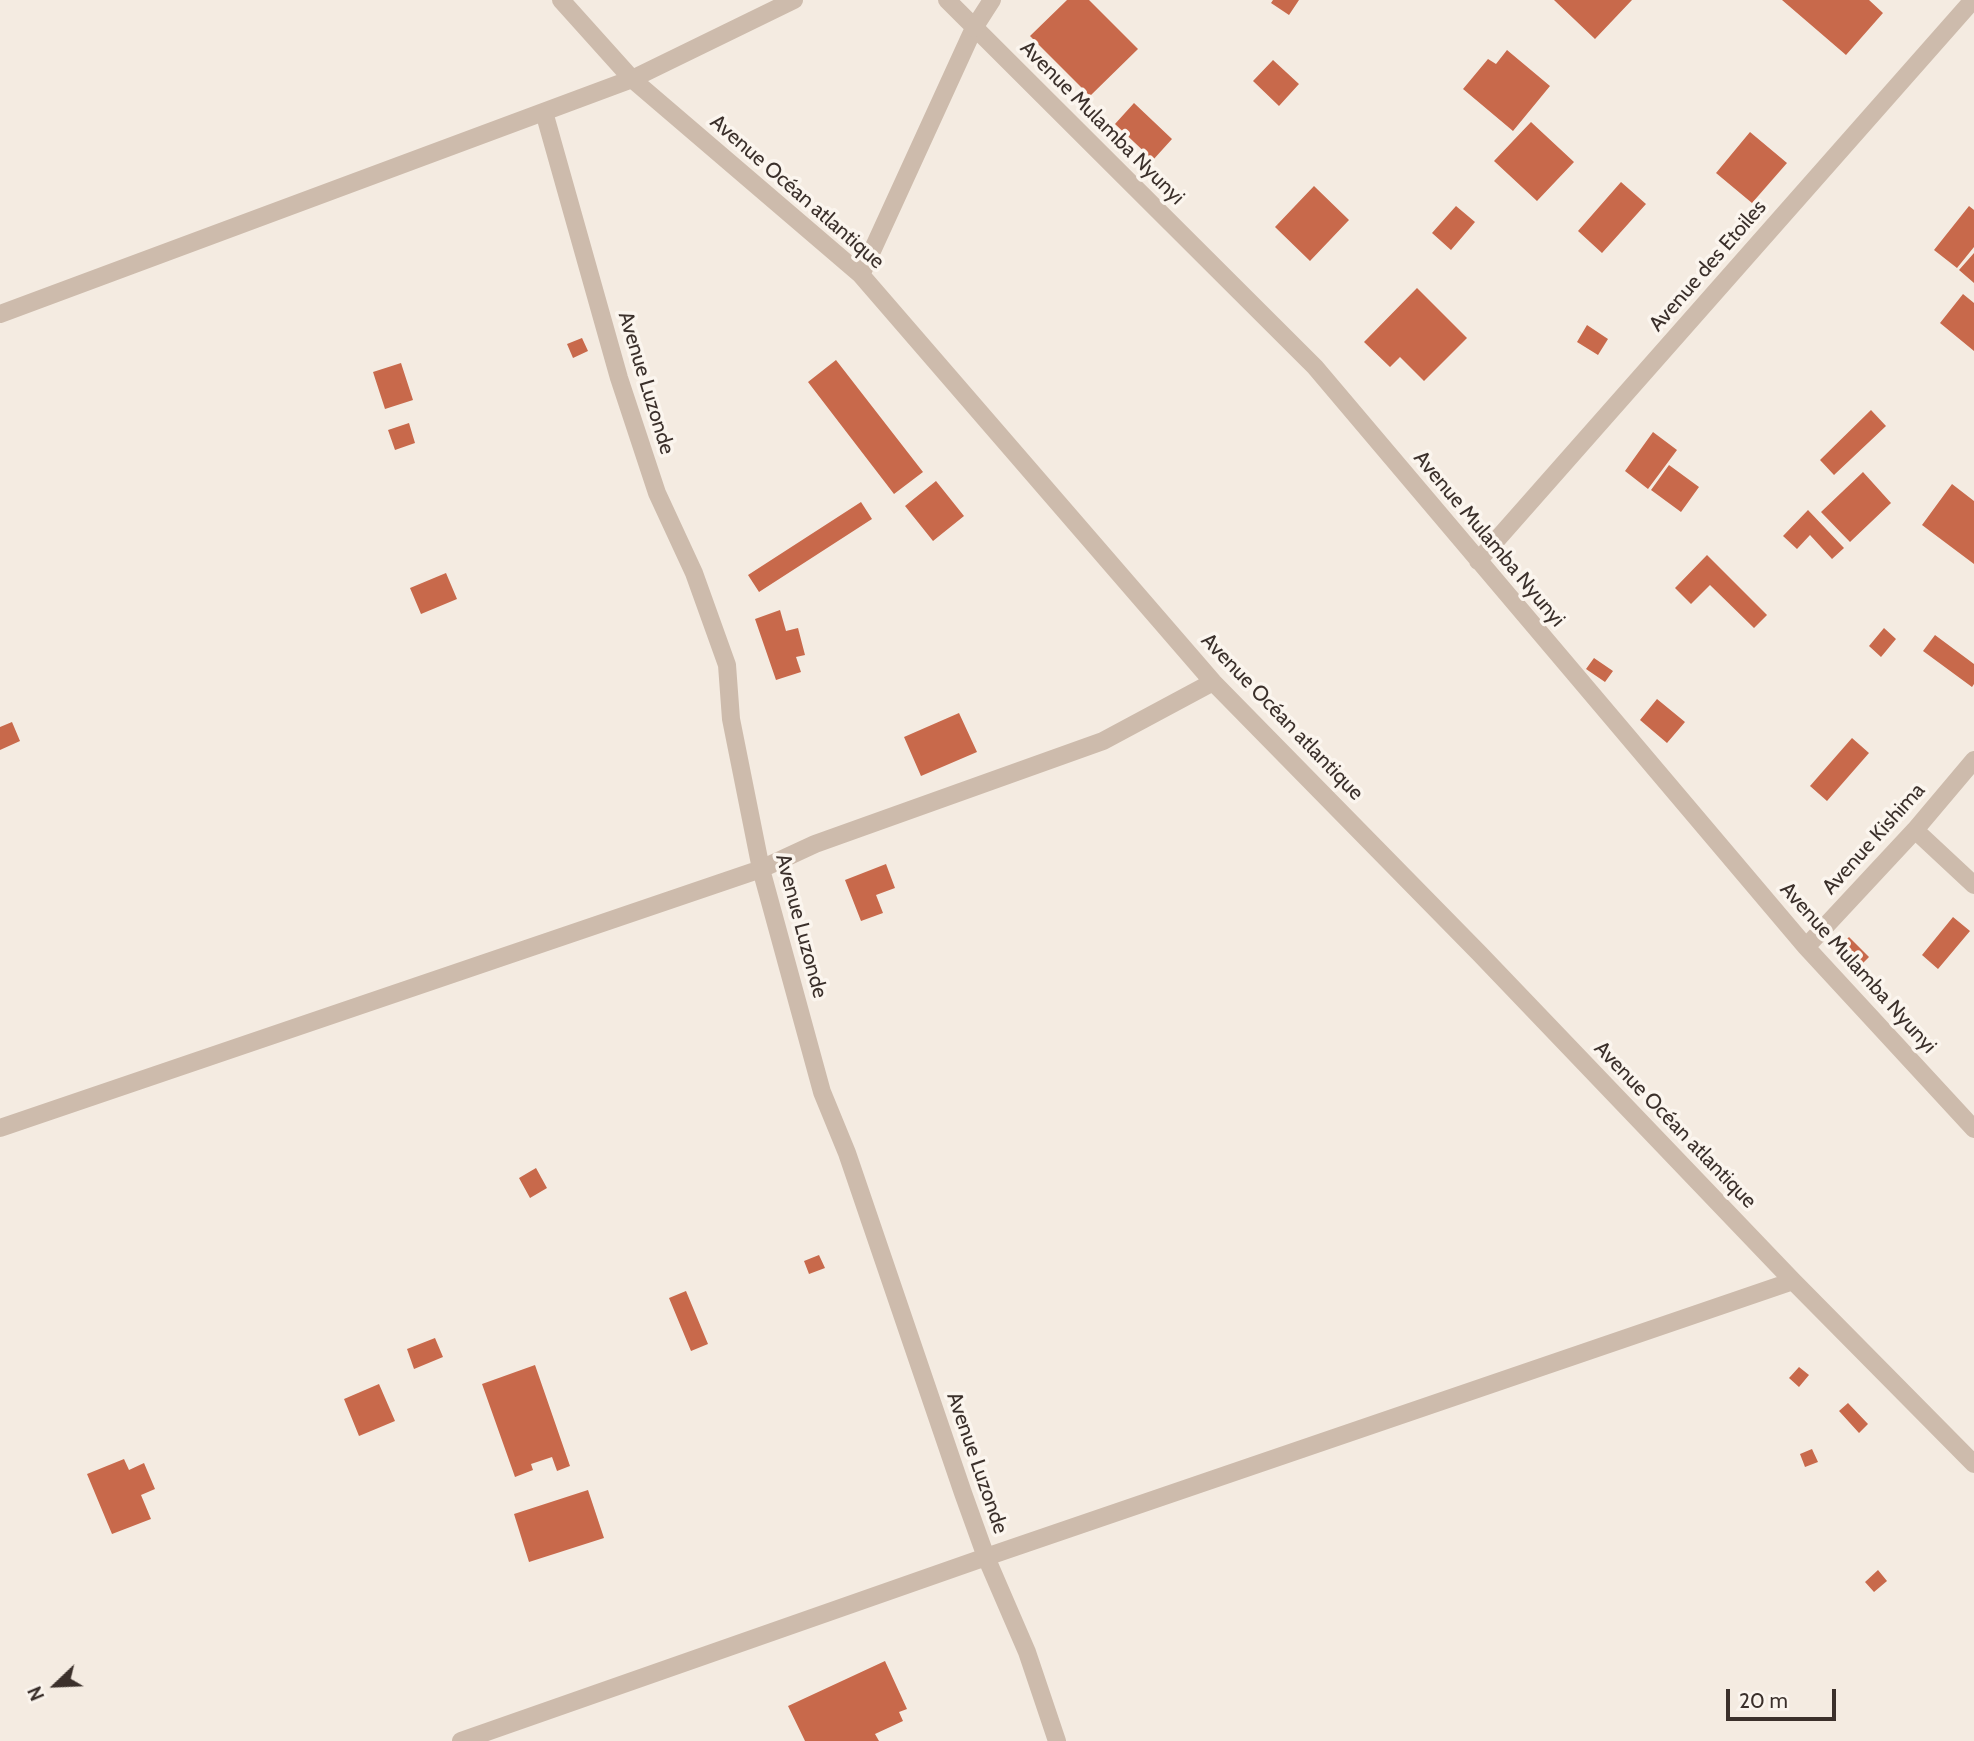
<!DOCTYPE html>
<meta charset="utf-8">
<style>
body{margin:0}
#map{position:relative;width:1974px;height:1741px;overflow:hidden;background:#f4ebe1;font-family:Cabin,sans-serif}
canvas{display:block}
.north{position:absolute;left:21px;top:1650px;width:70px;height:70px;-webkit-text-stroke:5px #fbf5ee;paint-order:stroke;rotate:247deg;font-size:19px;font-weight:700;line-height:28px;text-align:center;color:#3b302b}
.north::after{content:'';display:block;margin:auto;width:24px;height:32px;background:#3b302b;clip-path:polygon(50% 0,100% 100%,50% 72%,0 100%)}
.scale{position:absolute;left:1726px;top:1689px;width:110px;height:32px;box-sizing:border-box;border:4px solid #3b302b;border-top:0;padding-left:9px;font-size:21px;line-height:24px;white-space:nowrap;color:#3b302b;-webkit-text-stroke:5px #fbf5ee;paint-order:stroke}
</style>
<div id="map">
<canvas width="1974" height="1741"></canvas>
<div class="north">N</div>
<div class="scale">20 m</div>
</div>
<script>
const ctx = document.querySelector('canvas').getContext('2d');
ctx.lineJoin = 'round';
function paint(path, color) { ctx.fillStyle = color; ctx.fill(path, 'evenodd'); }
const shape = rows => new Path2D(rows.map(r => 'M' + r).join(''));
function strokePath(path, color, width, dash) { ctx.strokeStyle = color; ctx.lineWidth = width; ctx.lineCap = dash ? 'butt' : 'round'; ctx.setLineDash(dash || []); ctx.stroke(path); }
function drawText(font, color, halo, rows, align = 'center') {
  ctx.font = font + ' Cabin,sans-serif'; ctx.lineWidth = 7; ctx.setLineDash([]); ctx.textBaseline = 'middle'; ctx.strokeStyle = halo; ctx.fillStyle = color; for (const [text, x, y, turn = 0] of rows) {
    ctx.save(); ctx.translate(x, y); ctx.rotate((+turn || 0) * Math.PI / 180); ctx.textAlign = isNaN(turn) ? turn : align; if (halo) ctx.strokeText(text, 0, 0); ctx.fillText(text, 0, 0); ctx.restore();
  }
}
const building = shape([
 [1067,0,1089,0,1138,49,1090,96,1030,36],
 [1273,0,1299,0,1289,15,1271,3],
 [1554,0,1632,0,1595,39],
 [1782,0,1869,0,1883,13,1846,55],
 [1507,50,1550,86,1513,131,1463,89,1488,59,1496,64],
 [1273,60,1299,84,1279,106,1253,81],
 [1134,103,1172,139,1153,160,1115,124],
 [1531,122,1574,162,1537,201,1494,161],
 [1750,132,1787,163,1752,203,1716,173],
 [1621,182,1646,204,1602,253,1578,231],
 [1314,186,1349,220,1310,261,1275,227],
 [1456,206,1475,222,1451,250,1432,233],
 [1969,206,1974,210,1974,247,1957,268,1934,250],
 [1974,253,1974,283,1959,270],
 [1417,288,1467,338,1424,381,1400,357,1390,367,1364,342],
 [1963,294,1974,303,1974,351,1940,323],
 [1587,325,1608,339,1598,355,1577,342],
 [582,338,588,351,573,358,567,344],
 [836,360,923,472,894,494,808,382],
 [401,363,413,400,385,409,373,372],
 [1871,410,1886,426,1834,475,1820,460],
 [409,423,415,443,395,450,388,430],
 [1653,432,1677,450,1648,489,1625,471],
 [1669,465,1699,487,1681,512,1651,490],
 [1863,472,1891,503,1850,542,1821,512],
 [936,481,964,516,933,541,905,506],
 [1952,484,1974,501,1974,564,1922,525],
 [861,502,872,519,759,592,748,575],
 [1808,510,1844,548,1832,559,1810,535,1797,549,1783,536],
 [1707,555,1767,615,1754,628,1710,585,1691,604,1675,588],
 [446,573,457,599,421,614,410,588],
 [780,610,786,631,798,628,805,655,796,657,801,672,776,680,755,619],
 [1884,628,1896,639,1881,657,1869,646],
 [1935,635,1974,664,1974,684,1972,687,1923,651],
 [1594,658,1613,671,1605,682,1586,669],
 [1657,699,1685,722,1667,743,1640,720],
 [959,713,977,752,921,776,904,737],
 [12,722,20,741,0,750,0,727],
 [1852,738,1869,753,1827,801,1810,786],
 [886,864,895,888,876,895,883,913,861,921,845,880],
 [1953,917,1970,931,1938,969,1922,955],
 [1849,937,1869,957,1857,969,1837,949],
 [536,1168,547,1188,530,1198,519,1178],
 [819,1255,825,1268,809,1274,804,1261],
 [686,1291,708,1344,691,1351,669,1298],
 [435,1338,443,1357,414,1369,407,1349],
 [535,1365,570,1466,557,1471,552,1457,531,1464,533,1470,515,1477,482,1384],
 [1799,1367,1809,1375,1799,1387,1789,1378],
 [379,1384,395,1421,359,1436,344,1399],
 [1848,1403,1868,1424,1859,1433,1839,1411],
 [1812,1449,1818,1462,1805,1467,1800,1454],
 [124,1459,129,1470,144,1463,155,1489,141,1495,151,1519,112,1534,87,1474],
 [588,1490,604,1538,529,1562,514,1514],
 [1878,1570,1887,1581,1874,1592,1865,1582],
 [885,1661,907,1709,899,1712,903,1721,875,1734,879,1741,805,1741,788,1706]
]);
const minor = shape([
 [561,0,632,79,861,275,1213,682,1480,954,1793,1281,1974,1464],
 [947,0,1315,367,1806,947,1974,1129],
 [544,112,619,378,657,493,694,573,727,665,731,719,761,869,822,1092,847,1153,963,1493,986,1557,1027,1652,1057,1741],
 [861,275,974,28],
 [0,314,632,79,794,0],
 [1478,561,1973,0],
 [1915,830,1974,885],
 [1806,947,1915,830,1974,760],
 [0,1128,761,869,815,844,1103,741,1213,682],
 [461,1741,986,1557,1793,1281]
]);
const tertiary = shape([
 [974,28,992,0]
]);
const streetNames = [
 ["Avenue Mulamba Nyunyi",1102,123,45],
 ["Avenue Océan atlantique",797,192,41],
 ["Avenue des Etoiles",1708,266,-49],
 ["Avenue Luzonde",646,383,73],
 ["Avenue Mulamba Nyunyi",1489,539,50],
 ["Avenue Océan atlantique",1282,717,46],
 ["Avenue Kishima",1874,839,-48],
 ["Avenue Luzonde",801,926,75],
 ["Avenue Mulamba Nyunyi",1858,968,48],
 ["Avenue Océan atlantique",1675,1125,46],
 ["Avenue Luzonde",977,1463,71]
];
paint(building, '#c8694b');
strokePath(minor, '#cdbbac', 18);
strokePath(tertiary, '#cdbbac', 18);
drawText('21px', '#3b302b', '#fbf5ee', streetNames);
</script>
